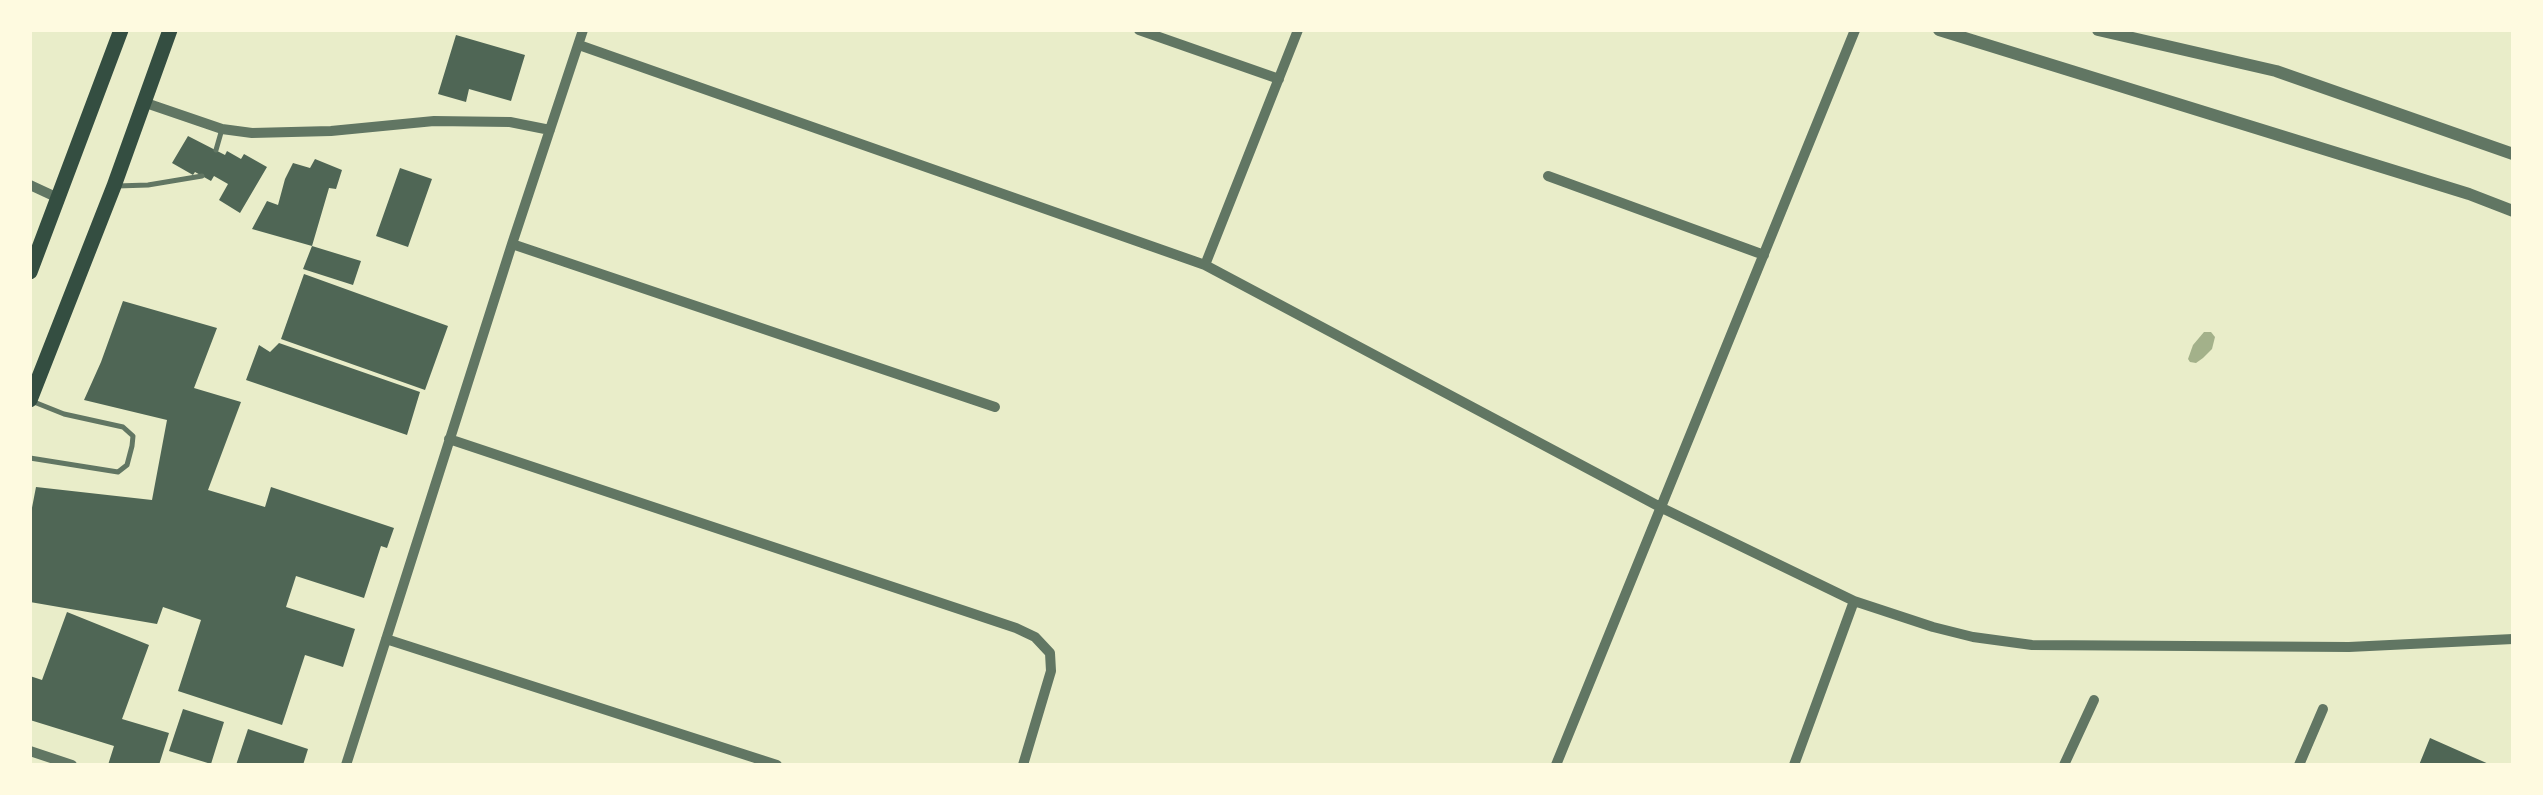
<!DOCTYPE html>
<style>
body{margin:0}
#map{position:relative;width:2543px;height:795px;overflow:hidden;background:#e9edc9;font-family:Arial,sans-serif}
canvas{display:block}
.frame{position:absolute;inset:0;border:32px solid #fefae0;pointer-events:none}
</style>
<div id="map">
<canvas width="2543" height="795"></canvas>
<div class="frame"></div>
</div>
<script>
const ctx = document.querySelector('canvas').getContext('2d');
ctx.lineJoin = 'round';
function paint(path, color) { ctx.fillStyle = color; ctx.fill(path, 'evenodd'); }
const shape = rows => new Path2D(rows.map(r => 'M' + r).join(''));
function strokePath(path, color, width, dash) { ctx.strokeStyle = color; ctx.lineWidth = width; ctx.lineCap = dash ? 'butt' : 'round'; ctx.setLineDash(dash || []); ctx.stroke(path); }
const water = shape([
 [2204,332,2211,332,2215,337,2212,349,2203,358,2196,363,2190,362,2188,359,2193,345]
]);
const building = shape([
 [456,35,525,55,511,101,469,89,466,102,438,94],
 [188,136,225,155,227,151,241,159,244,154,267,167,240,213,219,200,228,184,214,176,211,181,195,172,193,175,172,163],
 [315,159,342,170,336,189,329,188,312,246,252,229,267,201,278,205,285,179,293,163,310,168],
 [400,168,432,179,408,247,376,236],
 [312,246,361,261,353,285,303,269],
 [304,274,448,326,425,390,281,339],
 [123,301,217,328,194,388,241,402,208,490,265,507,271,487,394,528,387,548,381,546,364,598,296,576,286,607,355,629,343,667,305,655,282,725,178,691,201,620,163,607,157,624,30,602,30,518,36,487,152,500,167,420,84,400,101,362],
 [279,343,420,392,407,435,246,380,259,345,270,352],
 [67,612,149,645,122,719,169,733,159,765,108,765,114,746,30,720,30,676,42,680],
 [183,709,224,722,211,764,169,751],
 [248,729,308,749,303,765,236,765],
 [2430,738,2491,765,2419,765]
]);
const service = shape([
 [216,150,222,129],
 [117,186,148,185,202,176],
 [30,458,118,472,127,465,132,446,133,436,123,427,64,414,34,402]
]);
const minor = shape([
 [1139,30,1279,79],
 [579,45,1205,265,1662,508,1854,601,1933,627,1973,637,2032,645,2349,647,2513,639],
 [143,102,222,129,252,133,331,131,434,121,510,122,550,130],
 [1548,176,1764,255],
 [30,185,58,198],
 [512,244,995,407],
 [1205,265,1298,30],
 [449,439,1016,628,1035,637,1050,653,1051,671,1023,765],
 [386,639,777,765],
 [30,751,72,765],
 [346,765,512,244,583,30],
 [1556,765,1855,30],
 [1794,765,1854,601],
 [2064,765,2094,700],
 [2299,765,2323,709]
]);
const tertiary = shape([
 [1939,30,2469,194,2513,211],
 [2098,30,2276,71,2513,154]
]);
const trunk = shape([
 [30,272,121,30],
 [30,400,114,186,170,30]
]);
paint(water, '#a3b18a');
paint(building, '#4f6655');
strokePath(service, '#617663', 5);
strokePath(minor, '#617663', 10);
strokePath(tertiary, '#617663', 12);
strokePath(trunk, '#344e41', 15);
</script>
